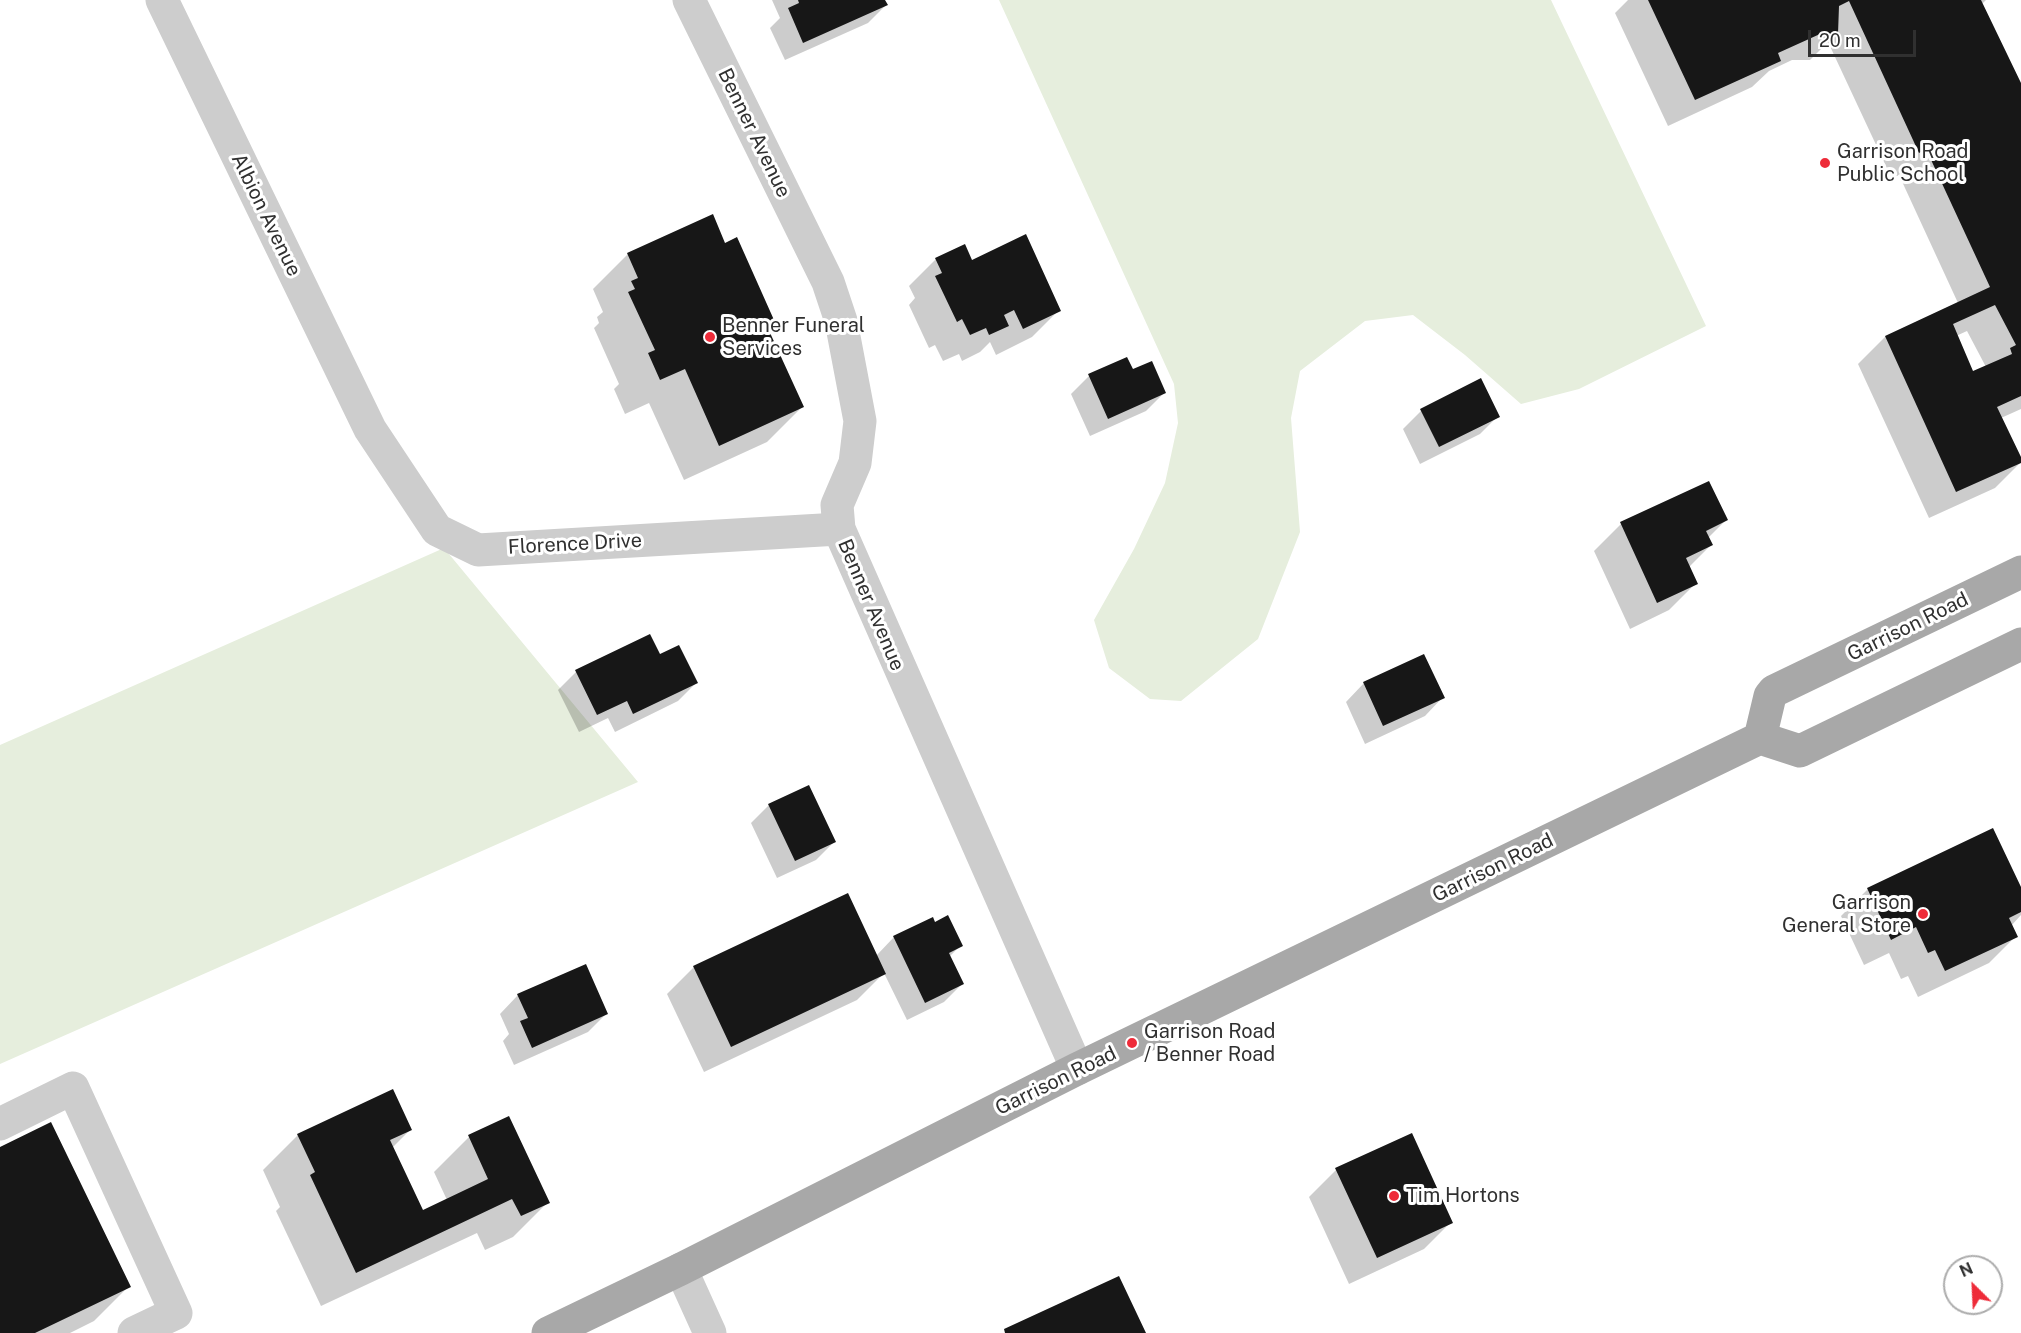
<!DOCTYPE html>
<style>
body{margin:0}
#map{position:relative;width:2021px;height:1333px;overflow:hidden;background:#fff;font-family:"Public Sans",sans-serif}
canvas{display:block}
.north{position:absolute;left:1943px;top:1255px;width:60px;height:60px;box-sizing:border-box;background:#fff;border:2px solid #acacac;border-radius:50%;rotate:336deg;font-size:16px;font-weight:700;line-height:24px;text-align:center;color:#303030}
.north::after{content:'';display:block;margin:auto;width:21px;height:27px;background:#ee2b39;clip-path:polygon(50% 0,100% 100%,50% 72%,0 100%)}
.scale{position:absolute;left:1808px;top:30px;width:108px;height:27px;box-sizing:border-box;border:3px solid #303030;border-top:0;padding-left:8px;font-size:18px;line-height:21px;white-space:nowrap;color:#303030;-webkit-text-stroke:4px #fff;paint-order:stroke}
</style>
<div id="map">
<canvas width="2021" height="1333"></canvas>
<div class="north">N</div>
<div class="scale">20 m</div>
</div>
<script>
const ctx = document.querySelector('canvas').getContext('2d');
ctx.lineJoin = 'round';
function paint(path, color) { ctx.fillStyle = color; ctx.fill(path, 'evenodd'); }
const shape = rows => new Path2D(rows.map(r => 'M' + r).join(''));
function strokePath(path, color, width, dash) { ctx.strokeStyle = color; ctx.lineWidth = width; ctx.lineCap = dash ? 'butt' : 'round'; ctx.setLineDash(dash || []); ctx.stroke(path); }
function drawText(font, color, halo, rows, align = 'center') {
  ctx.font = font + ' "Public Sans",sans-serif'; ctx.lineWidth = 6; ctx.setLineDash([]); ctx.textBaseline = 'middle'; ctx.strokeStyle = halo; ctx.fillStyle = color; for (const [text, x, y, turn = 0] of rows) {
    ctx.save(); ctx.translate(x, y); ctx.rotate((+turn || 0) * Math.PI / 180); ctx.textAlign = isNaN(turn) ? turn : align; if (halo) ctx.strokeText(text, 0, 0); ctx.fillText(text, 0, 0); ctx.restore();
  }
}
const green = shape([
 [999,0,1551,0,1706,326,1579,389,1521,404,1465,355,1413,315,1365,321,1300,371,1291,418,1300,532,1258,639,1181,701,1150,699,1109,668,1094,620,1134,549,1165,483,1178,423,1174,384],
 [444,548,638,782,0,1064,0,745]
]);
const shadow = shape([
 [772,0,884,0,886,5,868,23,785,60,770,28,780,18],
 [1628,0,1986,0,1982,4,2021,86,2021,409,2001,418,2021,462,1995,488,1929,518,1858,364,1885,337,1958,303,1899,175,1892,179,1828,42,1810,60,1792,60,1769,71,1752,87,1668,126,1615,13],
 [1967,331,1986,367,1973,373,1956,336],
 [725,245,773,320,766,326,802,407,767,442,684,480,649,403,625,414,614,389,619,384,594,328,599,323,597,317,603,312,593,289,628,254],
 [936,259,971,262,1059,310,1032,337,996,355,990,342,980,352,962,361,959,354,943,361,935,345,929,348,909,305,915,298,909,286],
 [1132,371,1164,393,1146,411,1090,436,1071,394,1089,376],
 [1480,380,1498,416,1480,434,1420,464,1403,429,1421,411],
 [1708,483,1726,520,1708,538,1711,545,1689,567,1696,583,1669,610,1630,629,1594,551,1621,524],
 [659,656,696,683,678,701,615,732,608,718,579,732,558,690,576,672],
 [1364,683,1443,697,1425,716,1365,744,1346,702],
 [769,805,834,842,816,860,777,878,751,823],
 [1868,889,2021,890,2021,915,2011,926,2016,936,1989,963,1918,997,1908,976,1901,979,1889,953,1864,965,1841,916],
 [894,937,961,945,949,957,962,984,944,1002,907,1020,884,973,857,1000,704,1072,667,994,694,967,876,956],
 [518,995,606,1014,588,1032,514,1065,503,1041,509,1034,500,1014],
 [508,1118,548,1202,513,1237,485,1250,477,1233,321,1306,276,1211,280,1207,263,1170,298,1135,411,1129,392,1148,422,1212,447,1200,434,1172,469,1137],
 [1411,1135,1451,1222,1424,1249,1349,1284,1309,1197,1336,1170],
 [0,1149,129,1286,94,1321,70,1333,0,1333]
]);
const building = shape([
 [798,0,885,0,888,5,803,43,788,8,799,3],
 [1648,0,1981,0,2021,83,2021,396,1997,407,2021,457,2021,463,1956,492,1885,336,1990,287,1926,149,1919,153,1849,1,1839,6,1838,34,1820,34,1778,53,1781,61,1695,100],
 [1995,305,2016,345,2010,348,2012,354,1973,371,1953,324],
 [713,214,725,243,737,237,774,320,766,324,804,407,719,446,685,369,660,380,648,353,655,350,628,292,635,289,631,281,638,278,627,253],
 [1026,234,1061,311,1023,329,1014,310,1004,315,1009,326,989,335,986,328,970,335,962,319,957,322,935,276,942,273,935,258,965,244,972,260],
 [1127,357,1133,369,1152,361,1166,393,1108,419,1088,374],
 [1481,378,1500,417,1439,447,1420,409],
 [1709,481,1728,520,1706,531,1713,545,1686,558,1698,584,1657,603,1620,522],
 [650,634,660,654,679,645,698,683,633,714,627,701,597,715,575,670],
 [1424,654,1445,698,1383,726,1363,682],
 [809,785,836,842,795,861,768,804],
 [1993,828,2021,887,2021,912,2009,918,2018,937,1945,971,1935,950,1928,953,1916,927,1891,940,1867,888],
 [848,893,886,974,731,1047,693,966],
 [948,915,963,946,949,953,964,984,925,1003,893,936,933,917,935,922],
 [586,964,608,1014,532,1048,520,1021,528,1018,517,994],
 [393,1089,412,1130,390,1140,423,1210,488,1179,468,1135,509,1116,550,1203,521,1216,512,1199,356,1273,310,1175,315,1172,297,1134],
 [51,1122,131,1287,35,1333,0,1333,0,1147],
 [1412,1133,1453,1223,1377,1258,1335,1168],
 [1119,1276,1146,1333,1005,1333,1004,1329]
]);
const minor = shape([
 [162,0,370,429,437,530,478,550,839,529],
 [689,0,828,282,841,321,860,421,855,463,837,505,839,529,1077,1069],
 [0,1124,73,1088,176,1313,134,1333],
 [681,1269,710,1333]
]);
const major = shape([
 [1760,738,1770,696,1774,691,2021,572],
 [548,1333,681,1269,1077,1069,1760,738,1800,751,2021,644]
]);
const markers = [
 [1825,163,6,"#ee2b39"],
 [710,337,6,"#ee2b39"],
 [1923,914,6,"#ee2b39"],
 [1132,1043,6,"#ee2b39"],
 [1394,1196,6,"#ee2b39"]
];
const streetNames = [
 ["Benner Avenue",754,133,64],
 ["Albion Avenue",266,215,64],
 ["Florence Drive",575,544,-3],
 ["Benner Avenue",871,605,67],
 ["Garrison Road",1908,627,-26],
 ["Garrison Road",1493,868,-26],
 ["Garrison Road",1056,1081,-26]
];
const poiNames = [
 ["Garrison Road",1837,152],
 ["Public School",1837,175],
 ["Benner Funeral",722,326],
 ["Services",722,349],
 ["Garrison",1911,903,"right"],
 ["General Store",1911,926,"right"],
 ["Garrison Road",1144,1032],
 ["/ Benner Road",1144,1055],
 ["Tim Hortons",1406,1196]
];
paint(green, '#e6eedd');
paint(shadow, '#0003');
paint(building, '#171717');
strokePath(minor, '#cdcdcd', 33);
strokePath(major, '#a8a8a8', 33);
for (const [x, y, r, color] of markers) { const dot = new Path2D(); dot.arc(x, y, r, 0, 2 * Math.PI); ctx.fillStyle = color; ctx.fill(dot); strokePath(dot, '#fff', 2); }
drawText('20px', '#303030', '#fff', streetNames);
drawText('20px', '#303030', '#fff', poiNames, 'left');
</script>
